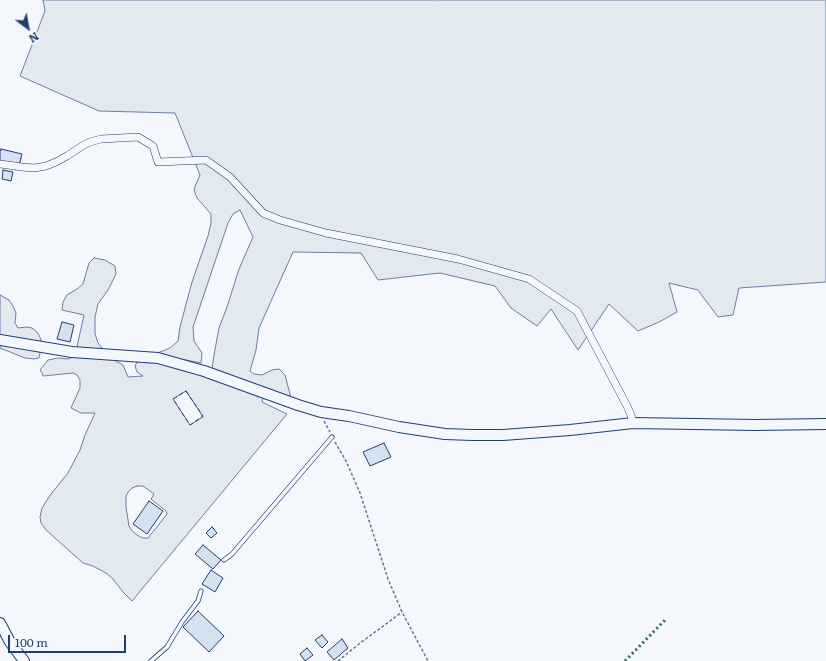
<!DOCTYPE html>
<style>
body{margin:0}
#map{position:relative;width:826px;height:661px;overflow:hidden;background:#f4f7fb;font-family:Literata,serif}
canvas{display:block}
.north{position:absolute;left:8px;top:8px;width:40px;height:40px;-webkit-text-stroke:3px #f4f7fb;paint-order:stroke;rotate:148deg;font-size:11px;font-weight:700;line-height:16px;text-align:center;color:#1d3f73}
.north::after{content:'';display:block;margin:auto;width:14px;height:18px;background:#1d3f73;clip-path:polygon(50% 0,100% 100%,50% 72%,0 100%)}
.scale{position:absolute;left:8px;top:635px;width:118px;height:18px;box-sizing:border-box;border:2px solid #1d3f73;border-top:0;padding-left:5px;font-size:12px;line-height:14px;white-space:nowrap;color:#1d3f73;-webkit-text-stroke:3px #f4f7fb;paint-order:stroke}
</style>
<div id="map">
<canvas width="826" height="661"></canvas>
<div class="north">N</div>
<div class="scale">100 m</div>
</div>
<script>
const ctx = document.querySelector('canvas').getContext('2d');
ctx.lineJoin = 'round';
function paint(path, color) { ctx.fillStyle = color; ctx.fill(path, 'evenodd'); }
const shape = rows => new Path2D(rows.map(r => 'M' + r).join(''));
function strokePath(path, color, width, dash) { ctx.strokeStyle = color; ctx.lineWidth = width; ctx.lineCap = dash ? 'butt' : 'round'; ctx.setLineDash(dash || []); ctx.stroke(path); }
const green = shape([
 [43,0,826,0,826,282,739,288,733,315,718,317,698,290,669,283,677,312,659,322,638,331,609,304,578,350,551,309,537,326,511,308,495,286,440,273,378,280,361,253,293,252,259,328,256,350,250,371,254,374,262,375,272,370,279,369,285,375,291,398,233,377,212,369,214,355,219,328,227,307,239,269,253,237,240,210,233,214,228,223,193,327,194,341,202,353,201,363,155,354,170,348,178,341,180,327,192,282,208,236,211,223,211,214,197,198,194,190,196,184,200,175,175,113,99,111,20,76,45,11,43,0],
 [94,258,105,260,115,266,116,274,108,290,98,304,95,317,95,334,98,343,102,348,107,353,76,351,84,315,62,310,63,302,67,295,77,289,83,284,89,263,94,258],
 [0,295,9,300,13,306,16,313,15,323,18,328,26,327,32,328,36,331,39,335,41,340,40,353,39,358,34,359,25,358,0,348,0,295],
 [73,357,111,357,114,360,123,365,128,377,143,376,137,372,135,366,137,362,142,360,191,369,263,398,262,402,287,414,132,601,123,592,112,578,106,573,93,566,83,563,46,530,41,523,40,517,42,508,51,494,68,473,80,450,85,435,95,413,81,413,71,408,80,388,80,380,77,375,73,373,43,376,42,373,40,370,48,360,58,358,68,359,73,357],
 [186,391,203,417,190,425,173,399,186,391],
 [137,486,143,486,154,494,151,499,166,511,167,514,148,538,143,538,137,535,132,531,129,526,126,507,126,496,128,492,132,488,137,486]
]);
const building = shape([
 [1,149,22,154,19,166,0,161,0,152,1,149],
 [3,170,13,172,11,181,2,179,3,170],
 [62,322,74,325,70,342,57,339,62,322],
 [384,443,391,457,370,466,363,452,384,443],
 [149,501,163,511,147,534,133,524,149,501],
 [212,527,217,533,211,538,206,533,212,527],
 [203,545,221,560,213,569,195,554,203,545],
 [211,570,223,578,215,592,202,584,211,570],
 [198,611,224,636,209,652,183,627,198,611],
 [322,635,328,642,322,648,315,640,322,635],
 [342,639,348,648,334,660,327,652,342,639],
 [307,648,313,655,305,661,300,654,307,648]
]);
const path = shape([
 [324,421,330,432],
 [335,442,346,461,360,493,388,579,402,612,428,661],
 [338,661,359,644,402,612]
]);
const service = shape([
 [224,560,232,554,332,437],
 [151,661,167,647,182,622,198,601,201,591]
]);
const minor = shape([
 [0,164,22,167,34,168,46,166,56,162,67,156,82,146,90,142,101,139,138,137,153,146,158,162,206,160,230,177,263,213,280,220,326,233,458,259,529,279,577,311,627,406,631,415,633,423]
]);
const secondary = shape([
 [0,340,72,352,158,358,204,371,298,405,321,412,349,416,399,427,445,434,472,435,503,435,570,430,633,423,755,425,826,424],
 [0,623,10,642,24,661]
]);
const hedge = shape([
 [625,661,666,619]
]);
const fence = shape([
 [186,391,203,416,190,425,173,399,186,391]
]);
paint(green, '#e3e9f0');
strokePath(green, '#687fa3', 1);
paint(building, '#d5e0f0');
strokePath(building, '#1d3f73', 1);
strokePath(service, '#1d3f73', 5);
strokePath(minor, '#1d3f73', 8);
strokePath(secondary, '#1d3f73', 12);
strokePath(path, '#5e769c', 1.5, [3, 2]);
strokePath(service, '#f4f7fb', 3.5);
strokePath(minor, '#f4f7fb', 7);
strokePath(secondary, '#f4f7fb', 10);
strokePath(hedge, '#2c6c60', 3, [2, 3]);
strokePath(fence, '#1d3f73', 1, [5, 2]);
</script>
